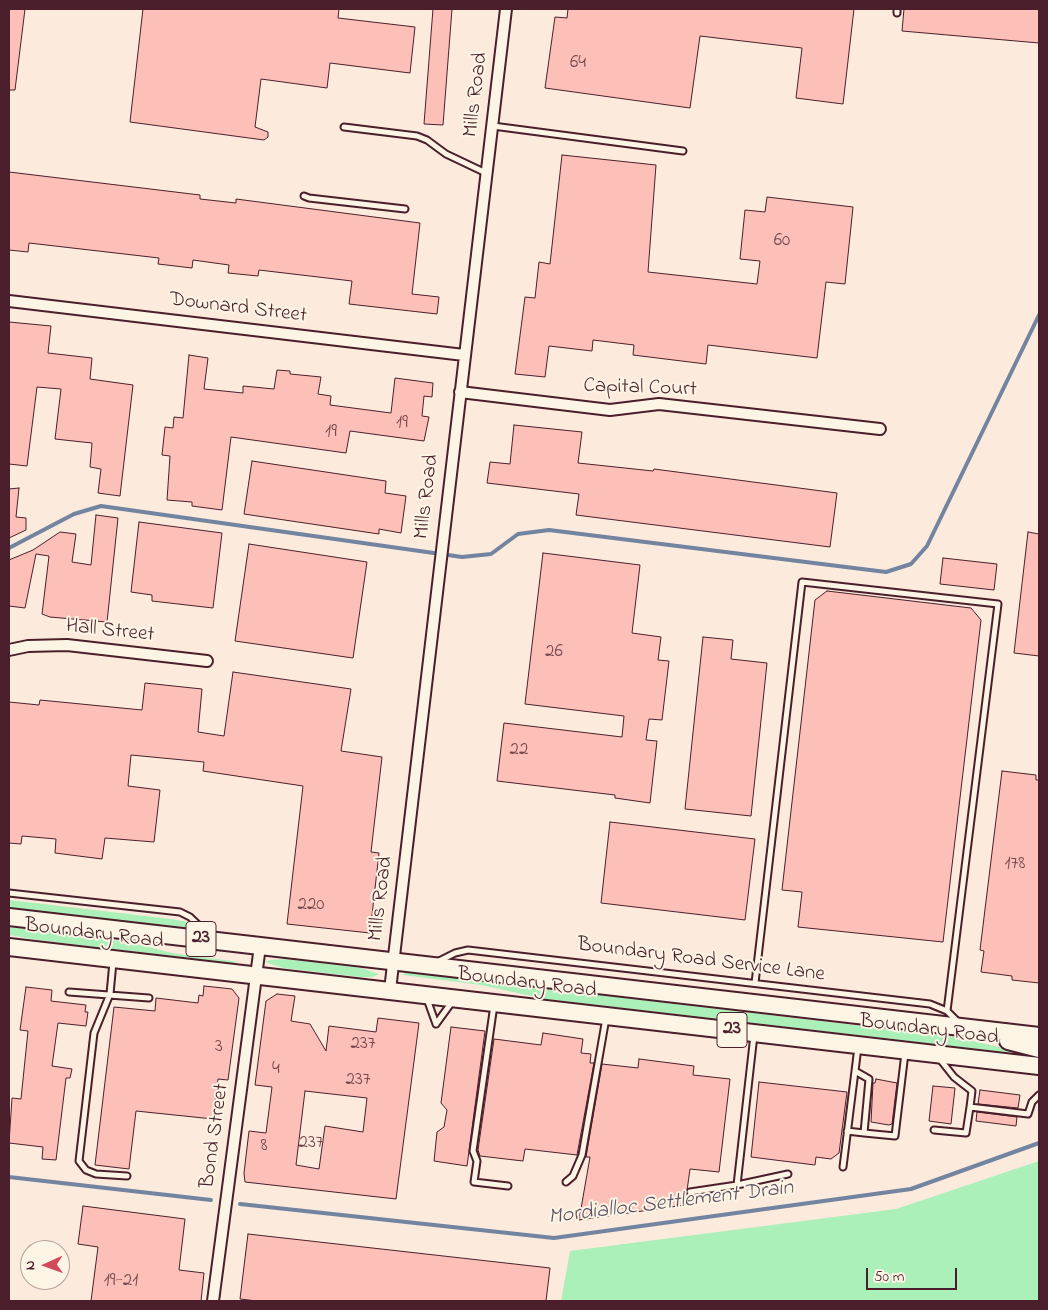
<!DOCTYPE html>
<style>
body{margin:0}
#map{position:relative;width:1048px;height:1310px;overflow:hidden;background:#fceadc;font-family:"Indie Flower",sans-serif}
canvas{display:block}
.frame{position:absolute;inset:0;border:10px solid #4a1f2b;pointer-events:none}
.north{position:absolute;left:20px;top:1240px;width:50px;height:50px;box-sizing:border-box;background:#fcf5e5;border:1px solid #b59f9b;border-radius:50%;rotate:268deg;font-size:14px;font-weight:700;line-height:20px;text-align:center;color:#4a1f2b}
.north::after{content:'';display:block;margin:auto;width:18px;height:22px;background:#d1495b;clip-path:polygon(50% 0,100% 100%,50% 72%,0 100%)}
.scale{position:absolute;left:866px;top:1268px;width:91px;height:22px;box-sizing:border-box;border:2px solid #4a1f2b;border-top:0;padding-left:6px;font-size:15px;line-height:18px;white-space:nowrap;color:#4a1f2b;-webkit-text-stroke:4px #fcf5e5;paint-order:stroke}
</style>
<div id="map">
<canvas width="1048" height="1310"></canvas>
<div class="frame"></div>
<div class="north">N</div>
<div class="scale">50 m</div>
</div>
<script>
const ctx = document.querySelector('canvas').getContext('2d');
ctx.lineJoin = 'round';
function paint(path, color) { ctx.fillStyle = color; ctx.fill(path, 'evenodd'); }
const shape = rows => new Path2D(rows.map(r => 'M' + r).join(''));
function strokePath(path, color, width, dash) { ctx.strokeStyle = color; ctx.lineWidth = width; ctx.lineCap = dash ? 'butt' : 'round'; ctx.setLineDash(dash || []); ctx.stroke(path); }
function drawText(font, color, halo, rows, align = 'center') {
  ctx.font = font + ' "Indie Flower",sans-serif'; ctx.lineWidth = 4; ctx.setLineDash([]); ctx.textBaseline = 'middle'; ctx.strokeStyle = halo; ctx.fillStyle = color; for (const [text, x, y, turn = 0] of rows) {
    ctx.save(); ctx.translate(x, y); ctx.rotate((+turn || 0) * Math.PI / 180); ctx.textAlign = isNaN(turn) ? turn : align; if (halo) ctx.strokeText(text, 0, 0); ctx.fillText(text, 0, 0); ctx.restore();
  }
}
const green = shape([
 [9,900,171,919,188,922,198,929,9,909],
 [9,927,129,942,172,953,239,962,231,963,38,940,9,935],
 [286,959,361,968,379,974,373,977,360,977,283,968,265,962,270,960],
 [405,972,955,1037,1039,1056,545,999,481,985,403,975],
 [1039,1161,1039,1301,561,1301,570,1251,896,1209]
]);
const stream = shape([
 [9,548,74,514,101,506,462,557,491,554,518,534,549,530,886,572,911,564,927,546,1039,315],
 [9,1177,211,1200],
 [240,1204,554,1238,911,1189,1039,1143]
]);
const building = shape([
 [9,9,25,9,15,90,9,90,9,9],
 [143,9,339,9,338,18,415,27,410,73,330,63,327,88,261,79,255,127,268,132,268,137,264,140,130,122,143,9],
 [433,9,452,9,443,125,424,124,433,9],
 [568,9,854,9,843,104,796,98,802,48,700,36,690,108,545,88,555,17,567,18,568,9],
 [904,9,1039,9,1039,43,902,31,904,9],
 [562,155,656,165,648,272,757,284,760,261,740,259,745,210,765,212,767,197,853,207,845,284,826,282,817,358,708,345,706,364,633,355,634,345,593,340,592,351,549,346,545,377,515,374,525,297,535,298,539,262,550,264,562,155],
 [9,172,200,195,200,199,236,203,236,199,420,223,412,294,439,297,437,314,349,304,352,281,259,270,258,276,228,273,229,265,193,260,192,268,158,264,159,258,29,243,28,252,9,250,9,172],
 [9,322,51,326,48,353,92,358,90,379,133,385,120,496,98,493,101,469,90,467,92,443,55,439,61,389,37,387,27,466,9,464,9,322],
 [189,355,208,358,204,389,243,393,243,386,274,389,277,370,290,371,290,374,321,377,318,394,331,396,330,405,391,413,395,378,433,383,432,397,424,396,422,416,429,417,424,441,350,431,346,453,231,437,222,510,192,506,192,502,167,500,170,456,162,455,165,427,173,428,174,417,183,418,189,355],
 [514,425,582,432,578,463,653,471,654,469,837,493,830,547,576,515,579,494,487,483,490,462,510,464,514,425],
 [252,461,386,481,385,493,406,496,401,533,379,529,379,534,244,514,252,461],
 [19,488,16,517,26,518,26,530,9,538,9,489,19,488],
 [96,515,118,518,107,622,50,617,42,614,49,556,36,554,25,608,9,606,9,560,33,550,60,532,76,534,72,562,91,565,96,515],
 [139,522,222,533,213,608,152,601,152,595,131,592,139,522],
 [1028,532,1039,534,1039,656,1014,653,1028,532],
 [249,544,367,562,353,658,235,641,249,544],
 [543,553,640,565,632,633,661,637,658,660,669,661,662,720,649,719,646,740,657,741,650,803,615,798,615,795,497,781,504,723,622,737,624,716,525,704,543,553],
 [943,558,997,564,994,590,940,584,943,558],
 [827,591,971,608,981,620,943,942,798,927,802,892,782,890,815,600,827,591],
 [703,637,733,640,731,659,767,663,751,816,685,809,703,637],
 [233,672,351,689,341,751,382,757,371,852,379,853,370,933,287,924,303,786,203,771,204,762,131,755,128,786,160,790,154,842,105,838,102,859,55,853,56,839,22,836,21,844,9,843,9,702,39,705,40,700,142,710,145,683,202,689,198,732,224,736,233,672],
 [1002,771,1036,775,1036,780,1039,780,1039,983,1012,980,1012,976,981,972,984,951,980,950,1002,771],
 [610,822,755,839,745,920,601,903,610,822],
 [204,986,232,989,239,998,228,1080,218,1079,213,1119,136,1111,129,1169,95,1165,114,1007,155,1011,156,998,198,1003,199,995,203,996,204,986],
 [26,987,52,990,51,1001,86,1005,85,1012,88,1012,86,1026,58,1023,52,1066,72,1069,70,1078,66,1078,56,1160,42,1159,43,1147,9,1143,12,1098,21,1099,28,1031,20,1030,26,987],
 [277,994,295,996,291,1021,310,1024,326,1051,329,1026,376,1032,378,1018,419,1023,396,1199,245,1182,244,1173,249,1131,266,1133,272,1087,255,1085,266,1001,277,994],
 [305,1091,367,1098,363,1132,325,1126,319,1169,296,1165,305,1091],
 [451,1027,485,1031,467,1166,434,1161,437,1132,444,1127,447,1110,441,1103,451,1027],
 [543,1033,583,1039,581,1053,591,1054,590,1063,594,1063,577,1155,525,1149,523,1161,480,1156,478,1150,494,1039,541,1045,543,1033],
 [639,1059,694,1066,693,1075,730,1079,719,1172,690,1169,685,1205,579,1220,590,1157,586,1157,602,1064,638,1068,639,1059],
 [876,1079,897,1083,892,1124,889,1125,871,1122,873,1083,875,1083,876,1079],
 [759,1082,847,1092,839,1153,831,1159,816,1157,815,1165,751,1157,759,1082],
 [933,1086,955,1088,951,1124,929,1121,933,1086],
 [980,1090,1020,1095,1018,1108,978,1104,980,1090],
 [977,1112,1017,1117,1016,1126,976,1121,977,1112],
 [83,1206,185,1219,179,1270,204,1273,201,1301,91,1301,98,1247,78,1244,83,1206],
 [248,1234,550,1268,546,1301,257,1301,240,1299,248,1234]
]);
const lane = shape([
 [897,13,897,9],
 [493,126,683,151],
 [344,127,417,136,427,140,446,154,486,173],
 [304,196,309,198,405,209],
 [9,893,180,912,190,917,211,937],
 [113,962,110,994,94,1033,79,1161,86,1170,96,1174,127,1176],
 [437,962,455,953,468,950,930,1004,947,1011,957,1021],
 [755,983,802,582,998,604,947,1011],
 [69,992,149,998],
 [427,999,436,1024],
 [494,1005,473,1151,477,1161,474,1182,508,1186],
 [436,1024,452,1002],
 [754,1035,737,1185,788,1174],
 [939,1058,954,1077,972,1091,970,1107,1028,1114,1032,1102,1039,1095],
 [855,1071,869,1079,864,1133,895,1136,905,1053],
 [934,1130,966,1133,970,1107],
 [847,1131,864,1133],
 [843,1167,858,1047],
 [566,1182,573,1176,582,1155,606,1018],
 [690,1192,737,1185]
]);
const street = shape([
 [9,301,464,355],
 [460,392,610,410,659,404,880,429],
 [9,650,28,646,67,645,207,661],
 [390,990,506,9],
 [213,1301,260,946]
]);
const primary = shape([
 [9,917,1039,1036],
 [9,947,1039,1066],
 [1008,1041,1039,1049]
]);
const numberNames = [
 ["64",578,64],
 ["60",782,242],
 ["19",402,424],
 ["19",331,433],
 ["26",554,653],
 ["22",519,751],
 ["178",1015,865],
 ["220",311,906],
 ["237",363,1045],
 ["3",219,1048],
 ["4",276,1070],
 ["237",358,1081],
 ["237",311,1144],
 ["8",264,1147],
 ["19-21",121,1282]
];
const shields = [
 [201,939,30],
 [732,1030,30]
];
const shieldNames = [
 ["23",201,939],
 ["23",732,1030]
];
const streetNames = [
 ["Mills Road",477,95,-83],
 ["Downard Street",238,309,7],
 ["Capital Court",640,389,2],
 ["Mills Road",428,497,-83],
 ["Hall Street",110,632,6],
 ["Mills Road",382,899,-83],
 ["Boundary Road",94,935,7],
 ["Boundary Road Service Lane",701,961,7],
 ["Boundary Road",527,984,7],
 ["Boundary Road",929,1031,7],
 ["Bond Street",216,1136,-82]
];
const waterNames = [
 ["Mordialloc Settlement Drain",671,1204,-7]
];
paint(green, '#abefb9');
strokePath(stream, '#72849f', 4);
paint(building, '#fcc0b8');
strokePath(building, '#4a1f2b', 1);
strokePath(lane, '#4a1f2b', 9);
strokePath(street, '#4a1f2b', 14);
strokePath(primary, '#4a1f2b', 20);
strokePath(lane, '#fcf5e5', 5);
strokePath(street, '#fcf5e5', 10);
strokePath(primary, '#fcf5e5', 16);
drawText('19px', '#76474e', null, numberNames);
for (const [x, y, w] of shields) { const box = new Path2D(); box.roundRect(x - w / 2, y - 17.5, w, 35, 4); ctx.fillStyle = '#fcf5e5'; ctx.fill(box); strokePath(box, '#4a1f2b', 1); }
drawText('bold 20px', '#4a1f2b', null, shieldNames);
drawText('21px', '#4a1f2b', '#fcf5e5', streetNames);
drawText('italic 22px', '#5e5165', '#fcf5e5', waterNames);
</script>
